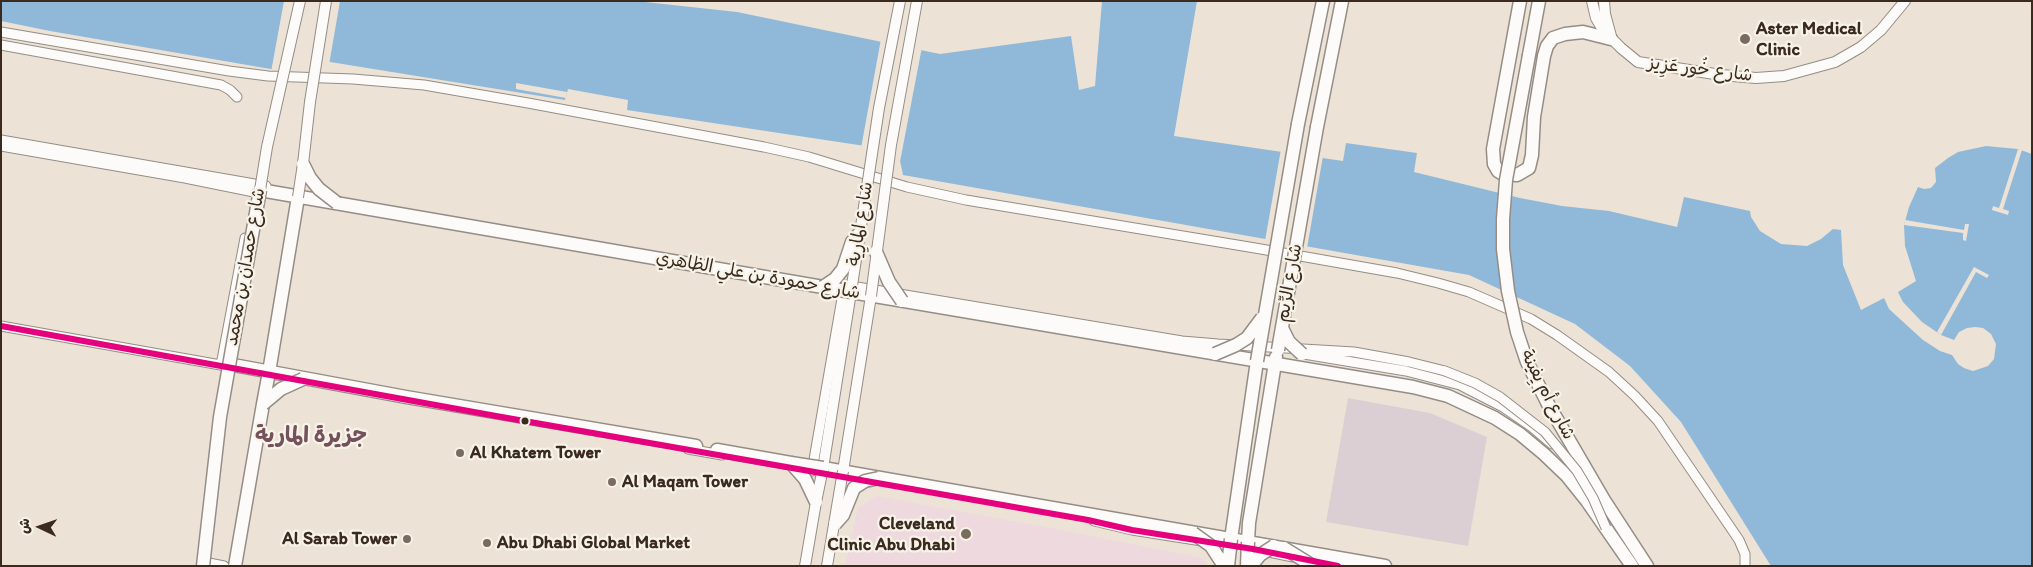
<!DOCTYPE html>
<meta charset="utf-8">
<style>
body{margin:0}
#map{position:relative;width:2033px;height:567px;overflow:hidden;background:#ece3d6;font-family:Itim,"Playpen Sans Arabic",sans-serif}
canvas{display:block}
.frame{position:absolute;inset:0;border:2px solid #3b2a1e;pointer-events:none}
.north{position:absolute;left:15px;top:502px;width:50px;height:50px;-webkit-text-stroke:4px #f7f3e8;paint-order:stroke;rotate:273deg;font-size:14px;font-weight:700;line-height:20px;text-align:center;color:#3b2a1e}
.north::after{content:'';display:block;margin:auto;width:18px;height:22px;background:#3b2a1e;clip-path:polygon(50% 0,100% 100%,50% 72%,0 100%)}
</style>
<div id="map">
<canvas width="2033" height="567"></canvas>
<div class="frame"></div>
<div class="north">ش</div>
</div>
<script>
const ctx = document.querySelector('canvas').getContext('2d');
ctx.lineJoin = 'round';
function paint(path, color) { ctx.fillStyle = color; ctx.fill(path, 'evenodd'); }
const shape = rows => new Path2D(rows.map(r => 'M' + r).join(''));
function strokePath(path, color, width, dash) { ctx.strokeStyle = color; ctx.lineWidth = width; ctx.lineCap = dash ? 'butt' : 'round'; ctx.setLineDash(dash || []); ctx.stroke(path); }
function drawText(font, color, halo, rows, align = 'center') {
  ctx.font = font + ' Itim,"Playpen Sans Arabic",sans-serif'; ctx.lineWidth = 4.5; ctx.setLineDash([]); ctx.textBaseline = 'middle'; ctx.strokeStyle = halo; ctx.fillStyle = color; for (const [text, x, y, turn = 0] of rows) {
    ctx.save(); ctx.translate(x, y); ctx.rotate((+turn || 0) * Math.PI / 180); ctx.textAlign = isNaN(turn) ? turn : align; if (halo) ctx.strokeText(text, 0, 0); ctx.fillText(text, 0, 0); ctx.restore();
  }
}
const built = shape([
 [876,496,1061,530,1202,558,1208,566,845,566,858,508]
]);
const industrial = shape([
 [1348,398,1430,413,1487,437,1468,546,1326,522]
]);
const water = shape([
 [1,1,636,1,737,12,940,54,1071,36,1079,90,1095,86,1102,1,1197,1,1174,136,1343,161,1346,143,1417,153,1414,172,1520,198,1562,206,1609,211,1677,227,1684,197,1750,211,1751,217,1760,231,1781,244,1807,246,1821,239,1833,229,1841,230,1843,265,1861,310,1884,298,1889,309,1923,340,1940,351,1952,355,1958,364,1964,368,1973,371,1988,366,1994,359,1996,344,1991,334,1983,328,1975,327,1967,328,1959,332,1954,340,1941,335,1922,322,1903,302,1898,292,1916,281,1905,246,1904,225,1909,207,1918,187,1924,189,1931,188,1936,182,1935,168,1948,158,1958,152,1986,146,2018,149,2032,154,2032,566,1771,566,1681,422,1630,366,1575,324,1469,275,903,175,898,151,627,110,628,100,568,89,565,100,293,56,288,72,50,31,1,21]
]);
const pier = shape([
 [284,1,340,1,329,65,294,59,291,73,271,72],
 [881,39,922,47,899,167,896,154,861,148],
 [516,83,567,92,566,98,516,89],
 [1281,149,1323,156,1307,248,1265,241],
 [2018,149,2022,150,2003,209,2009,211,2008,215,1992,210,1993,206,1999,208],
 [1905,220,1964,230,1965,224,1969,224,1966,241,1963,240,1963,233,1904,225],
 [1974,267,1989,275,1987,278,1976,272,1941,335,1937,332]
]);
const minor = shape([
 [1,32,229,71,268,76,353,79,424,85,528,103,764,147,809,157,907,187,966,200,1255,248,1397,273,1438,283,1469,292,1531,319,1557,335,1609,372,1635,396,1658,421,1739,540,1745,554,1745,566],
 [1,45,221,85,230,90,237,97],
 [1,140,266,186],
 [1,146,185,178,254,192],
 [833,283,1182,341,1218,344,1354,352,1409,362,1445,371],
 [1,326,232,367],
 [1298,353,1406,371,1460,385,1503,407,1532,427,1552,444],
 [221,365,245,238],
 [688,449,722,455],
 [812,471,844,287],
 [1094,521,1132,530,1234,546],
 [1264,551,1293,557],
 [1306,559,1338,566],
 [204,562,224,566]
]);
const tertiary = shape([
 [1592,1,1596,18,1603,30,1621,48,1638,62,1721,75,1756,78,1784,76,1835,62,1861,47,1881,30,1905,1],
 [1604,1,1605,14,1611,36],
 [303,164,310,102],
 [823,468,851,292],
 [843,471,871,296],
 [805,566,816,502]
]);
const secondary = shape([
 [1520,1,1493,149,1494,164,1498,171,1503,174,1517,175,1529,168,1532,155,1534,117,1544,56,1547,46,1553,38,1565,34,1583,32,1611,39],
 [1529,55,1539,1],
 [1298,124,1323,1],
 [1317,127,1342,1],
 [260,190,823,287],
 [851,292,1413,387,1448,396,1495,418,1520,434,1544,454,1567,476,1587,501,1632,566],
 [228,364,406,397,696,446],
 [269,372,298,197],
 [1548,404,1604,500,1647,566],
 [717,450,791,463],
 [823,468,1385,566],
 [1231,539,1257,361],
 [1248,542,1249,523,1276,357],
 [235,566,263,404]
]);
const minorBridge = shape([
 [1445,371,1475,383,1500,397,1545,432,1577,471,1593,498,1606,528]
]);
const tertiaryBridge = shape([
 [310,102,326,1],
 [260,190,267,147,300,1],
 [298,197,303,164],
 [851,292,879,108,900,1],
 [871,296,891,145,917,1],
 [816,502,823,468],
 [827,566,843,471]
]);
const secondaryBridge = shape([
 [1529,55,1506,180,1503,219,1503,249,1508,291,1517,332,1527,362,1548,404],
 [303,164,310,178,319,189,337,203],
 [876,252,889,282,902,301],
 [823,287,835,279,843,269,852,242,859,234],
 [823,287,851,292],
 [1282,328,1289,342,1302,354],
 [1278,350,1317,127],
 [1215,354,1236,345,1247,338,1262,318],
 [1257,361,1298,124],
 [263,404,281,389,303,379],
 [263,404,269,372],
 [791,463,805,479,816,502],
 [791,463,823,468],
 [835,524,843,515,854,488,865,481,879,478],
 [1193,533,1211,546,1224,566],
 [1284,548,1313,566],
 [203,566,220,417,260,190],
 [1228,566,1231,539],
 [1247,566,1248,542],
 [1251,566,1260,555,1274,546]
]);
const bus1 = shape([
 [1,326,496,416,1088,520,1132,530,1253,549,1338,566]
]);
const markers = [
 [1745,39,6,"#796b5e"],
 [525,421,4.5,"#3b2a1e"],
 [460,453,5,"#796b5e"],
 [612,482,5,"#796b5e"],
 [966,534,6,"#796b5e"],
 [407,539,5,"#796b5e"],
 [487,543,5,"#796b5e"]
];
const poiNames = [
 ["Aster Medical",1756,29],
 ["Clinic",1756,50],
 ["Al Khatem Tower",470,453],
 ["Al Maqam Tower",622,482],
 ["Cleveland",955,524,"right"],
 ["Clinic Abu Dhabi",955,545,"right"],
 ["Al Sarab Tower",397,539,"right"],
 ["Abu Dhabi Global Market",497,543]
];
const streetNames = [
 ["شارع خُور عَزِيز",1700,70,7],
 ["شارع المارِية",861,224,-81],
 ["شارع حمدان بن محمد",246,267,-80],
 ["شارع حمودة بن علي الظاهري",758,276,10],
 ["شارع الرِّيم",1290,283,-80],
 ["شارع أم يِفينة",1547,395,63]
];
const districtNames = [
 ["جزيرة المارية",311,436]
];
paint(built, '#eed9de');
paint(industrial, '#dccfd4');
paint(water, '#90b8d9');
paint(pier, '#ece3d6');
strokePath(minor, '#958d85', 11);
strokePath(tertiary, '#958d85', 12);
strokePath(secondary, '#958d85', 15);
strokePath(minor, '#fcfbf9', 9);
strokePath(tertiary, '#fcfbf9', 10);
strokePath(secondary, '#fcfbf9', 12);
strokePath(minorBridge, '#958d85', 11, []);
strokePath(tertiaryBridge, '#958d85', 12, []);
strokePath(secondaryBridge, '#958d85', 15, []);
strokePath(minorBridge, '#fcfbf9', 9);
strokePath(tertiaryBridge, '#fcfbf9', 10);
strokePath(secondaryBridge, '#fcfbf9', 12);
strokePath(bus1, '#e5007d', 6);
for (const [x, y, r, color] of markers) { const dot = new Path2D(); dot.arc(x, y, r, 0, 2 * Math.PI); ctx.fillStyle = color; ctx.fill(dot); strokePath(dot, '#f7f3e8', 2); }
drawText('bold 18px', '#3b2a1e', '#f7f3e8', poiNames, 'left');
drawText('18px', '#3b2a1e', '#f7f3e8', streetNames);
drawText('bold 22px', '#75515b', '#f7f3e8', districtNames);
</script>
